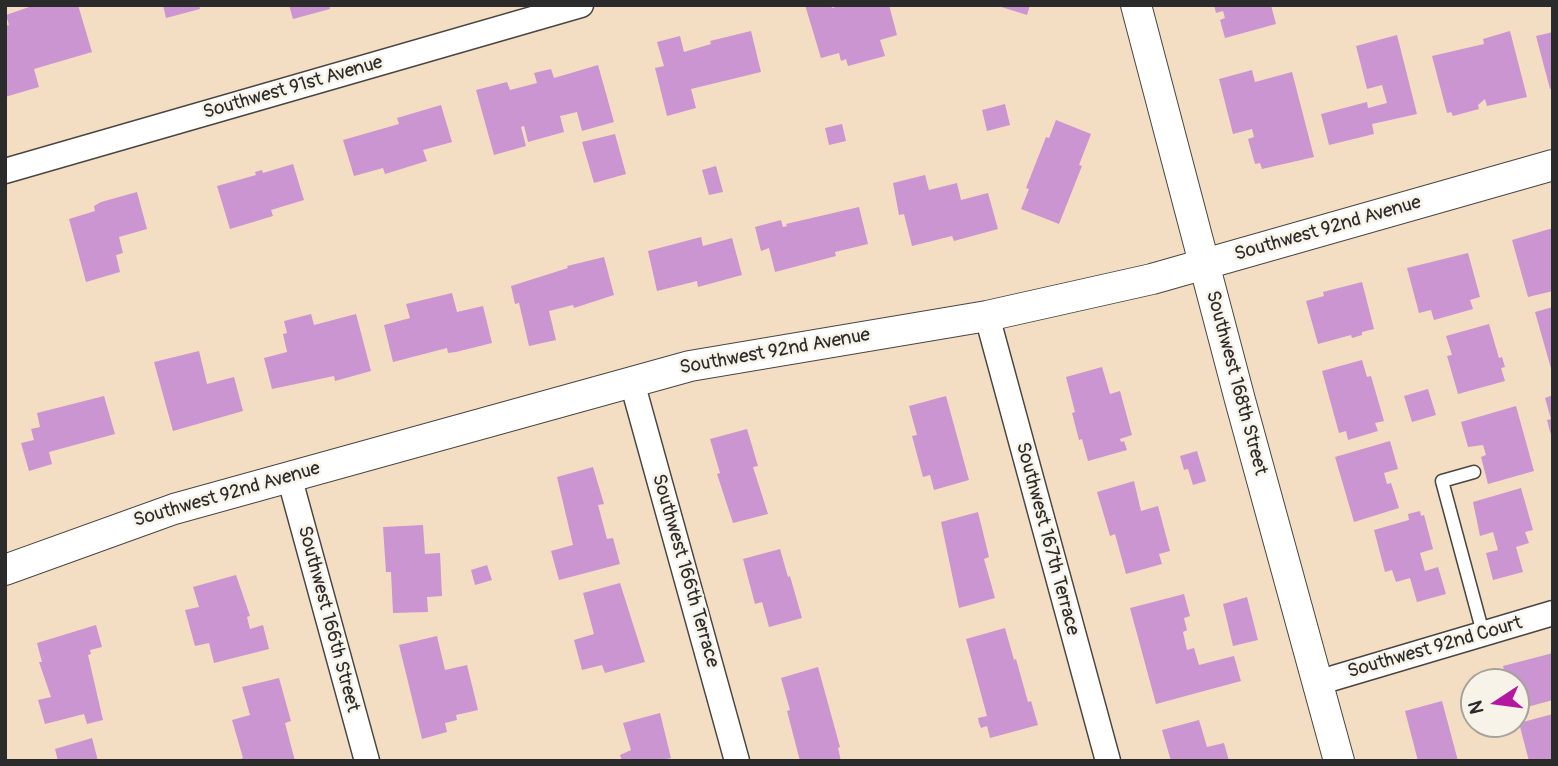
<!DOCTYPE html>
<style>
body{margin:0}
#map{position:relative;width:1558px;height:766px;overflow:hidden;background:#f4dec3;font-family:Pangolin,sans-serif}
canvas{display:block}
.frame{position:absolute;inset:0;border:7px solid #2b2b2b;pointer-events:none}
.north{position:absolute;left:1460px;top:668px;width:70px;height:70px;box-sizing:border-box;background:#f7f3e8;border:2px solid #a5a39c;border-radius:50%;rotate:257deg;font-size:19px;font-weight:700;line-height:28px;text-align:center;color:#2b2b2b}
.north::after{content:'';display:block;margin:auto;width:24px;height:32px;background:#b5179e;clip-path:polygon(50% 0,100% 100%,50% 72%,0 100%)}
</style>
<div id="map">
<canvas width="1558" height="766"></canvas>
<div class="frame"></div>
<div class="north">N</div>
</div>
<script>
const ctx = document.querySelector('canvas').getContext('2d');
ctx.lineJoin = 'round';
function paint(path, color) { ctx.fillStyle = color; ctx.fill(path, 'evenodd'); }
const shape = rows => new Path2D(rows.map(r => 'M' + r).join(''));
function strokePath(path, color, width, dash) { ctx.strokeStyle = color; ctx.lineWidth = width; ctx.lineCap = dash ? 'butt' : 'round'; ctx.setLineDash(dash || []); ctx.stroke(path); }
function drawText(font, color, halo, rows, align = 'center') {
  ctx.font = font + ' Pangolin,sans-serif'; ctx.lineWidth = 5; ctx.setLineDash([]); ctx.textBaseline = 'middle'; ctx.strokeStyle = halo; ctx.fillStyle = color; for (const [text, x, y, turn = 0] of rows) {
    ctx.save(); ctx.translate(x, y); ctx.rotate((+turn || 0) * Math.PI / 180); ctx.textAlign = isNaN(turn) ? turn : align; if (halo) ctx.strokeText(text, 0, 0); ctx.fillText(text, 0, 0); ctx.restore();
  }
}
const building = shape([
 [35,5,78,5,92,52,34,69,39,87,5,97,5,26,9,25,6,15],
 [163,5,199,5,200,9,166,18],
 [289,5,329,5,330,9,293,19],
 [805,5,831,5,832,8,843,5,889,5,897,35,880,40,885,56,848,66,846,59,841,61,839,53,821,58],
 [995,5,1030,5,1027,15],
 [1214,5,1271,5,1276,24,1225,38,1220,20,1225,18,1223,11,1216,13],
 [751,31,761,72,691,89,696,108,667,116,655,68,664,66,657,42,680,36,684,52,711,44,710,41],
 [1510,31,1527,97,1487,106,1485,99,1478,105,1479,109,1453,116,1451,112,1447,113,1432,56,1484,44,1483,39],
 [1553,32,1553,88,1550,89,1536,36],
 [1397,35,1417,114,1372,124,1374,134,1329,145,1321,114,1367,102,1368,108,1387,103,1382,85,1367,89,1356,46],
 [598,65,614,122,582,131,577,112,560,116,564,132,528,142,524,126,521,127,526,146,494,155,476,90,507,82,510,90,537,83,534,73,551,69,554,78],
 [1252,70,1255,82,1292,72,1314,157,1262,169,1260,163,1255,164,1248,139,1254,137,1252,129,1233,134,1219,79],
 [1005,104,1010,125,987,131,982,110],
 [441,105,452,142,423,150,427,161,385,174,383,168,354,176,343,140,399,124,397,118],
 [1056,120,1091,134,1079,165,1082,166,1059,224,1021,209,1029,189,1026,188,1046,137,1049,138],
 [842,124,846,141,829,145,825,128],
 [615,134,626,174,594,183,582,142],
 [293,164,304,200,271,210,273,216,230,229,217,186,256,175,255,172,262,170,263,173],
 [716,166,723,192,709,195,702,170],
 [925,175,929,190,957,183,961,200,988,193,998,229,954,241,952,236,912,246,904,214,899,215,893,183],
 [137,192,147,229,119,237,123,253,116,255,120,272,86,282,69,219,95,211,94,206,101,202],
 [859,207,868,244,835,252,836,256,775,272,769,248,761,251,755,227,781,220,783,227,787,226,786,224],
 [1553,228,1553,291,1528,297,1512,240],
 [701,237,703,246,732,238,742,275,698,287,697,281,657,291,648,251],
 [1468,253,1480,297,1470,300,1473,309,1434,320,1431,310,1419,313,1407,268],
 [604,257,614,295,574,308,573,305,549,311,556,340,529,346,519,303,515,304,511,286,568,268,567,266],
 [1362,282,1374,329,1362,332,1362,335,1352,338,1351,335,1318,344,1306,301,1324,296,1323,292],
 [452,293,457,312,483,306,492,343,456,352,448,353,447,348,393,362,384,325,410,318,406,304],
 [1553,307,1553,372,1552,372,1535,312],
 [311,314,314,325,356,314,371,371,335,381,334,376,272,389,264,358,287,352,283,334,287,333,284,321],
 [1489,324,1499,358,1502,357,1505,367,1501,368,1505,381,1458,394,1447,356,1452,355,1446,336],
 [199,351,207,384,234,377,243,411,173,431,154,362],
 [1362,360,1367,377,1371,376,1384,421,1375,423,1378,431,1348,440,1346,431,1339,433,1322,371],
 [1102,367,1110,394,1120,391,1132,435,1120,439,1121,442,1124,441,1127,450,1088,461,1082,439,1079,440,1072,413,1075,412,1066,377],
 [1428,389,1436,415,1412,422,1404,396],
 [1553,395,1553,439,1552,439,1547,420,1551,419,1545,398],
 [104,396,115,434,49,452,52,464,29,471,21,443,34,440,31,429,40,427,37,413],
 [946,396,969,480,934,490,930,475,923,477,912,436,917,435,909,406],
 [1516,406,1534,471,1488,484,1481,457,1486,455,1483,445,1468,447,1461,422],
 [747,429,758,466,753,467,768,514,733,523,717,474,720,473,710,439],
 [1390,441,1398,469,1384,473,1387,484,1391,483,1399,508,1354,522,1335,457],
 [1197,451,1206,481,1193,485,1188,469,1184,470,1180,456],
 [593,467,604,504,598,505,607,539,613,538,620,564,559,580,551,551,573,545,557,477],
 [1134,481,1141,511,1158,506,1170,551,1159,554,1162,564,1126,574,1115,534,1110,536,1097,492],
 [1521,488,1533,530,1525,532,1529,543,1516,547,1523,572,1493,580,1486,553,1498,550,1493,532,1480,536,1473,502],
 [1420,511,1421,516,1424,515,1433,549,1420,553,1425,571,1438,567,1446,594,1417,602,1410,578,1396,582,1392,570,1385,572,1374,530,1409,520,1408,514],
 [978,512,989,557,984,559,995,598,959,608,941,522],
 [423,525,425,554,440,553,442,596,427,597,428,612,393,613,391,572,386,572,383,527],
 [780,549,788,577,790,576,802,618,769,627,762,602,755,604,743,559],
 [487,565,492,580,475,585,471,570],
 [236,575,250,616,247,617,250,629,263,625,269,649,214,663,209,643,195,646,185,610,199,607,193,587],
 [620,583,645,662,605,673,602,665,582,670,574,640,594,634,583,593],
 [1184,594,1190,616,1184,618,1187,630,1183,632,1187,650,1194,648,1199,665,1234,656,1241,681,1156,704,1130,608],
 [1247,597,1258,640,1233,646,1223,604],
 [96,625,102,647,90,650,91,654,88,655,103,720,87,724,84,714,45,724,38,700,51,697,39,662,42,662,37,643],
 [1005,628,1014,660,1016,659,1028,702,1031,701,1038,725,990,738,987,726,981,728,979,723,978,718,987,716,966,639],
 [437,636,445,670,467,665,478,710,456,715,457,720,445,723,447,732,422,739,399,645],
 [1553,653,1553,700,1516,710,1516,682,1507,682,1503,666],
 [818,667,840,747,838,748,841,761,800,761,787,711,790,710,781,678],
 [279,678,291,721,285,723,295,761,237,761,243,758,232,720,250,715,242,687],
 [1442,701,1458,761,1418,761,1405,711],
 [660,713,671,758,666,759,667,761,622,761,620,755,631,750,623,723],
 [1553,714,1553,761,1529,761,1519,723],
 [1199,720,1207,747,1224,743,1229,761,1171,761,1162,730],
 [92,738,98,761,58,761,55,749]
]);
const service = shape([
 [1474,472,1442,481,1483,633]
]);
const minor = shape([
 [5,171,581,5],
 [987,316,1108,761],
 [632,382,737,761],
 [289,476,367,761],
 [1317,683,1553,613]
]);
const tertiary = shape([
 [1136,5,1240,400,1339,761],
 [5,570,174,509,690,366,987,316,1152,279,1553,165]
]);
const streetNames = [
 ["Southwest 91st Avenue",293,88,-16],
 ["Southwest 92nd Avenue",1328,229,-16],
 ["Southwest 92nd Avenue",775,352,-10],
 ["Southwest 168th Street",1236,383,75],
 ["Southwest 92nd Avenue",227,495,-16],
 ["Southwest 167th Terrace",1047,539,75],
 ["Southwest 166th Terrace",685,571,74],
 ["Southwest 166th Street",328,619,75],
 ["Southwest 92nd Court",1435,648,-16]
];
paint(building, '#ca95d0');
strokePath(service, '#494642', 15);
strokePath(minor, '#494642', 27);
strokePath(tertiary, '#494642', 32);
strokePath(service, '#fff', 12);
strokePath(minor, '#fff', 24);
strokePath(tertiary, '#fff', 30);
drawText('19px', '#2b2b2b', '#f7f3e8', streetNames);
</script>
